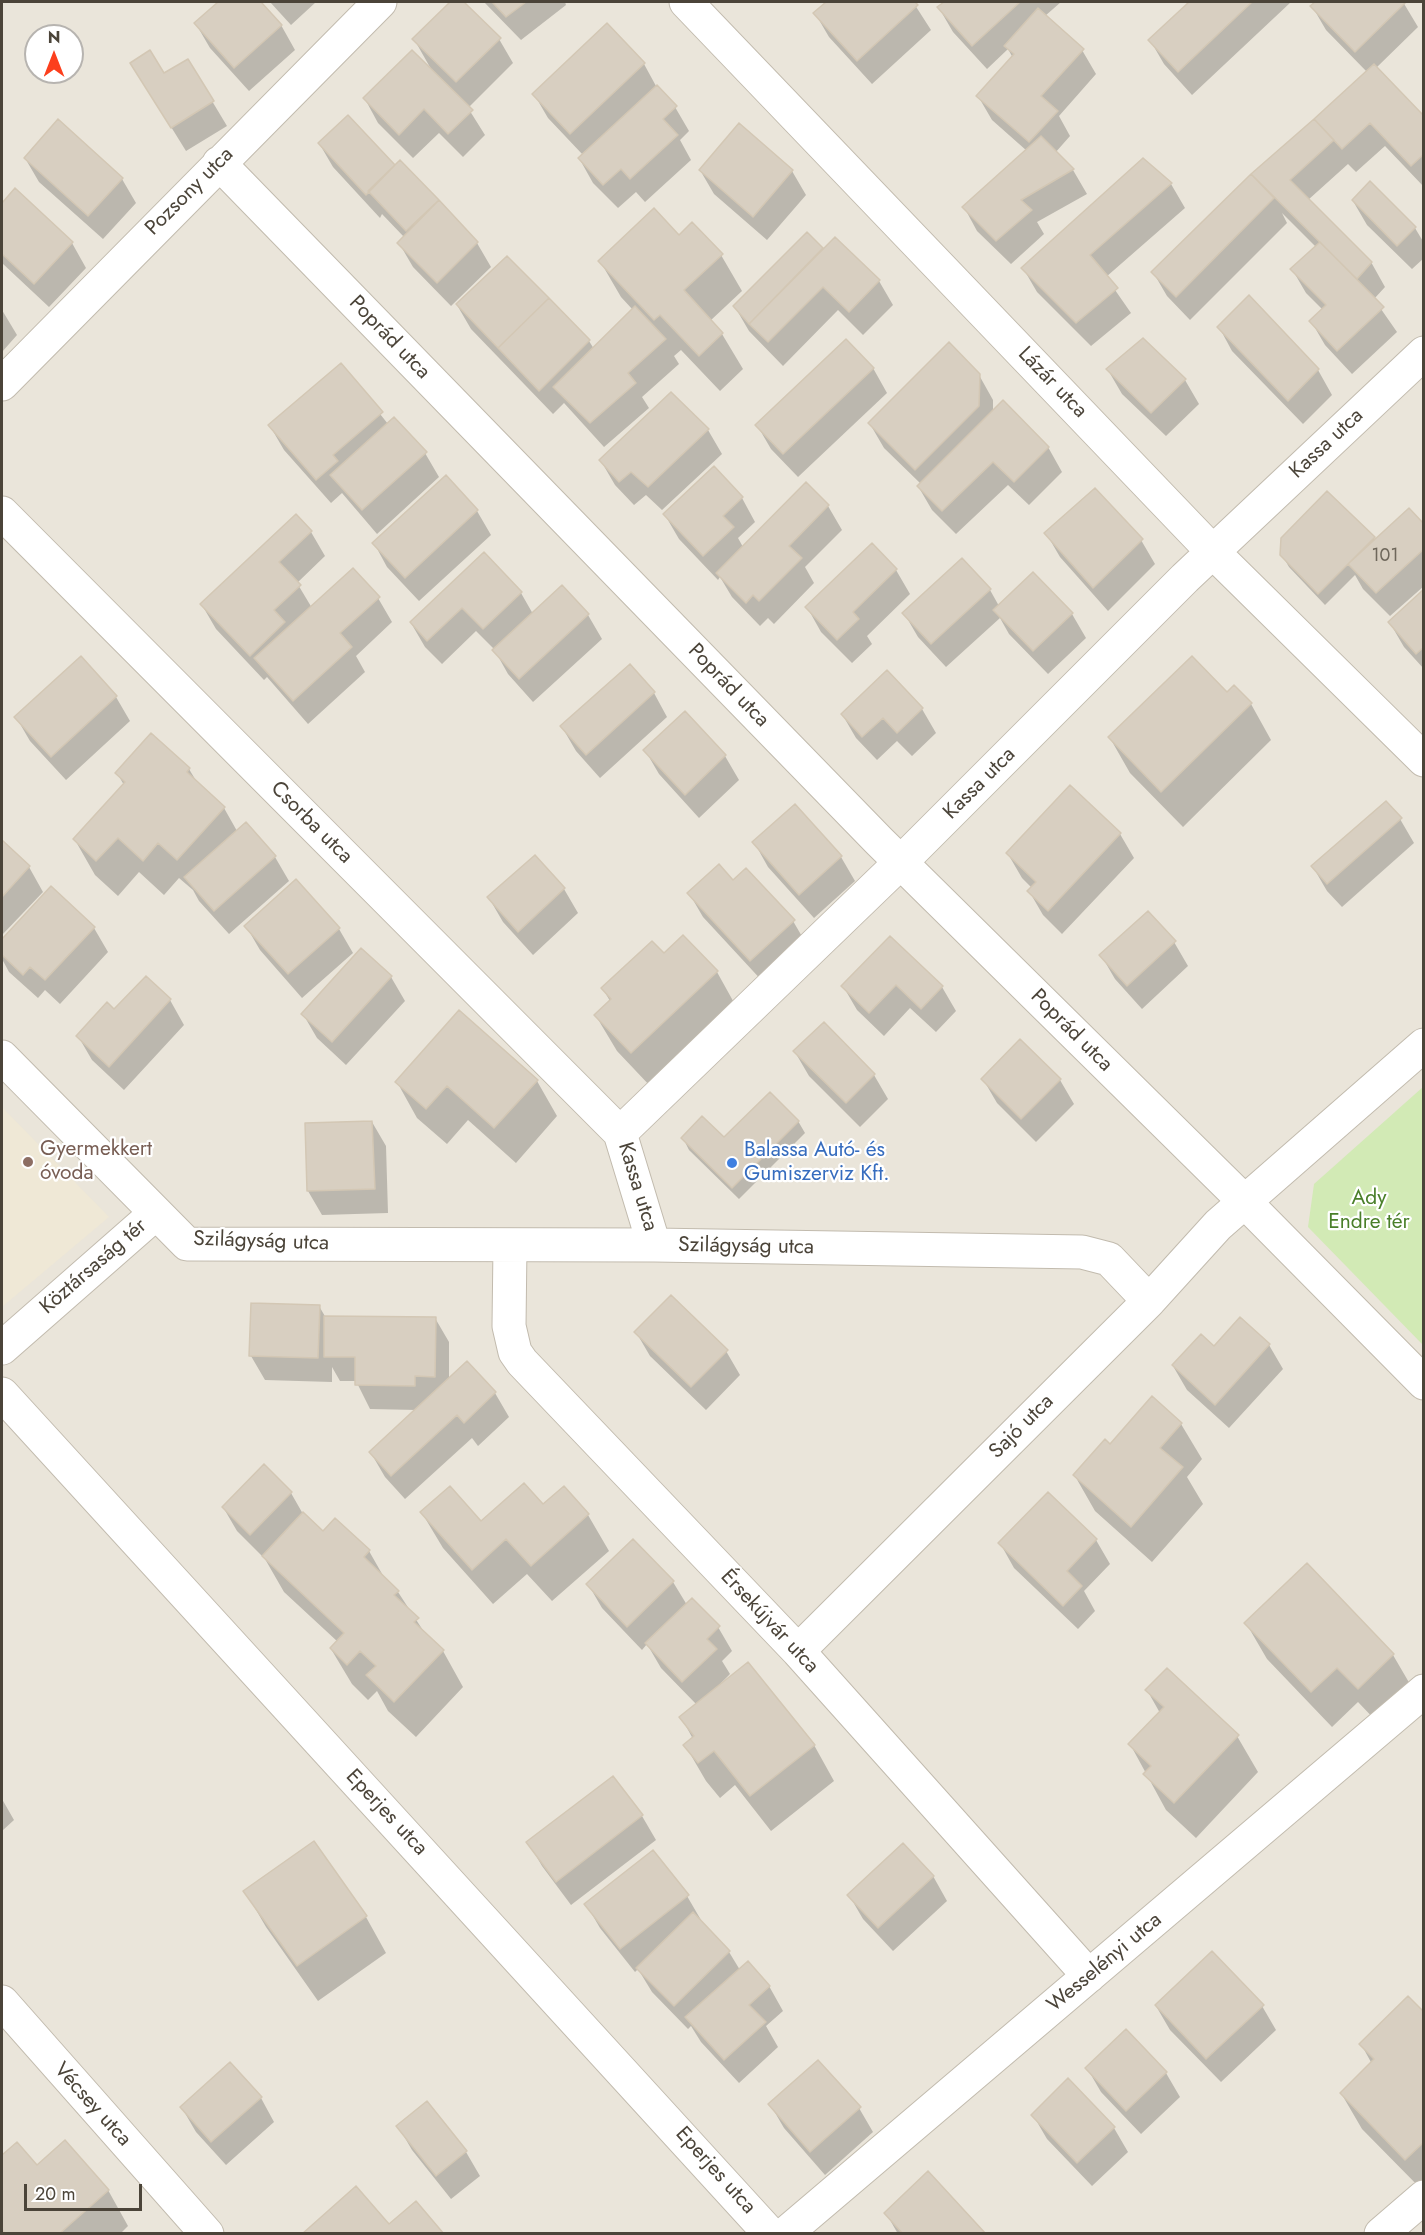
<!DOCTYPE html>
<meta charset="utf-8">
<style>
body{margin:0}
#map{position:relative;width:1425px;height:2235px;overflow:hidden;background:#f6f3ec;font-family:Jost,sans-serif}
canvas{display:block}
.frame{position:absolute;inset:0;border:3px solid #4b4439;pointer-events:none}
.north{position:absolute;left:24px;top:24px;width:60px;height:60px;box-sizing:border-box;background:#fff;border:2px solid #b7b4b0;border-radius:50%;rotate:0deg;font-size:16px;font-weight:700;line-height:24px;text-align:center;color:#4b4439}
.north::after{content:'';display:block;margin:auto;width:21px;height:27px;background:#fc3f1d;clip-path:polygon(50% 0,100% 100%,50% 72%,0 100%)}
.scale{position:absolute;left:24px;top:2184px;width:118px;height:27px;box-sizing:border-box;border:3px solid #4b4439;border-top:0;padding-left:8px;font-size:18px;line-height:21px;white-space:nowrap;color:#4b4439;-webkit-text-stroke:4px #fff;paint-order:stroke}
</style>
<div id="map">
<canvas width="1425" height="2235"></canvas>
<div class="frame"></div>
<div class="north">N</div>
<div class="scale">20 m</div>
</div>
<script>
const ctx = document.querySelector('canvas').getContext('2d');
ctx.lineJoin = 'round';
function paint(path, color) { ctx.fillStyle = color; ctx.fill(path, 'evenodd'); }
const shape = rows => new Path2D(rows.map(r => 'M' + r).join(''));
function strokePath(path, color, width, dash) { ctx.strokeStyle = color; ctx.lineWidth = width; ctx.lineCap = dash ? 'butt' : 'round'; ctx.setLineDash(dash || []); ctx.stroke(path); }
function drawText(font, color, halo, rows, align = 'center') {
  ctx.font = font + ' Jost,sans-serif'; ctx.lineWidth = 4.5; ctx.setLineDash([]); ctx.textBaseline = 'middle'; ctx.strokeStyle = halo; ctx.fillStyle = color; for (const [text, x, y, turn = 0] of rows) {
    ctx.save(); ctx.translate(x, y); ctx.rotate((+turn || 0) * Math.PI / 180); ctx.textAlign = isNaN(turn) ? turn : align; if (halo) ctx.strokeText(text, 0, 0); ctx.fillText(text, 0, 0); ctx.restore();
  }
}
const residential = shape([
 [2,2,1423,2,1423,2233,2,2233],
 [36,36,72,36,72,72,36,72]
]);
const education = shape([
 [2,1107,109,1217,2,1307,2,1106]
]);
const green = shape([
 [1423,1087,1423,1345,1308,1227,1314,1184]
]);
const shadow = shape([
 [220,2,259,2,281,25,295,50,249,91,210,48,196,24],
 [270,2,316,2,291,25],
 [452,2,462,2,499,39,513,63,468,108,485,135,463,157,439,133,413,158,378,123,365,99,431,69,414,39],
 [484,2,565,2,566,5,521,40],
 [828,2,913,2,931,30,872,84,829,37,815,13],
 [946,2,1061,2,1045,16,1082,50,1096,74,1059,116,1070,136,1055,153,1073,170,1087,194,1037,222,1044,234,1011,264,977,231,964,207,1027,151,992,120,978,96,1013,58,1008,49,987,69,953,32,939,8],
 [1191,2,1291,2,1192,95,1164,64,1150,40],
 [1317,2,1403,2,1418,27,1376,68,1424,118,1424,187,1385,146,1356,172,1348,164,1308,200,1371,262,1385,287,1374,299,1397,332,1352,374,1325,345,1311,321,1323,310,1306,293,1292,269,1317,248,1282,213,1287,223,1190,320,1167,296,1153,272,1252,175,1367,72,1326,30,1312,6],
 [607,25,644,64,656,86,675,107,689,131,680,140,691,160,645,202,636,192,618,208,593,183,579,158,583,155,548,118,534,94],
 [188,61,227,126,186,151,132,64,164,75],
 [319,143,395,168,400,162,477,243,491,267,451,306,413,267,399,243,404,237,382,214,380,218,333,167],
 [25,158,122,179,136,203,103,239,39,182],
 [1143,160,1171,184,1185,208,1106,277,1131,313,1091,346,1037,292,1023,268],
 [700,170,792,171,806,195,767,240,714,194],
 [1370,183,1415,228,1424,243,1424,258,1412,269,1367,225,1353,201],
 [15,191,72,243,86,268,49,307,2,263,2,205],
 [807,234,823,250,879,281,893,305,863,335,838,310,783,366,749,331,735,307],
 [679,237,721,255,742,291,710,321,722,334,743,369,720,391,681,350,674,356,679,364,642,397,649,408,604,447,564,403,553,414,471,329,457,305,507,258,589,341,594,349,633,310,621,297,600,261],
 [1249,297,1318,370,1332,395,1303,424,1232,351,1219,327],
 [2,310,17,335,2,352],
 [341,365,388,424,425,453,439,477,377,534,342,493,331,503,284,450,270,426],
 [873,368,887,393,798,477,771,449,757,425],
 [1108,370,1185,380,1199,404,1166,436,1122,394],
 [979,375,993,400,993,412,1048,447,1062,472,1029,505,1008,485,956,534,932,510,918,486,921,484,884,448,870,424],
 [708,430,722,454,662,510,646,495,634,505,615,485,601,461],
 [446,477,477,511,491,535,419,601,387,567,374,543],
 [806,484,828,506,842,530,805,567,814,583,774,624,768,618,760,626,732,597,720,577,718,580,679,539,665,515,742,498,755,522,738,538,743,547],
 [1424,527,1424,586,1390,616,1363,589,1355,575,1325,605,1289,567,1282,555,1374,538,1375,541],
 [311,532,325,556,297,583,312,608,378,598,392,622,356,656,365,672,308,724,267,677,264,680,216,629,202,605],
 [1046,533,1141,540,1155,564,1108,611,1060,557],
 [484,554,521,593,533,614,588,615,602,639,533,702,508,674,494,649,476,631,442,664,425,647,411,623],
 [962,560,990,590,999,606,1072,614,1086,638,1048,674,1009,634,1000,618,946,667,918,637,904,613],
 [896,570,910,594,867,636,872,644,852,663,821,632,807,607],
 [1424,591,1424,669,1404,647,1390,623],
 [81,659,116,697,130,721,66,780,30,741,16,717],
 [654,693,667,717,600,778,576,751,562,727],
 [1227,694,1251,704,1271,740,1183,827,1130,773,1110,738],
 [922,709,936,733,912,756,897,741,877,760,856,738,842,714],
 [685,713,725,756,739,780,699,818,659,774,645,750],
 [152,735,189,769,198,784,224,808,237,831,275,857,289,881,229,934,199,901,193,890,179,878,164,895,139,872,118,896,95,875,75,840,124,785,117,773],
 [795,806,841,857,855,881,814,918,768,867,754,842],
 [1400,819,1414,843,1342,907,1327,891,1313,867],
 [1120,834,1134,858,1062,934,1043,915,1029,891,1032,888,1022,878,1008,854],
 [2,843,29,867,43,892,2,935],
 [535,857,564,889,578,913,533,955,503,922,489,898],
 [733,882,793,921,807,945,765,984,703,917,689,893],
 [51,888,94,928,108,952,60,1004,45,990,38,998,9,972,2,959,2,941],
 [246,926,339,929,353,953,302,998,260,950],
 [890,938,942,987,956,1011,936,1032,910,1008,884,1036,857,1010,843,986],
 [1174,942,1188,966,1142,1009,1115,979,1101,955],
 [664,955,717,972,737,1008,652,1088,617,1051,596,1016,610,1001,603,989],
 [391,977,405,1001,346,1065,317,1038,303,1014],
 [146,978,170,1000,184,1025,124,1090,92,1060,78,1036,114,1011],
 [795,1052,874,1075,888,1099,860,1127,809,1076],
 [983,1079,1060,1080,1074,1104,1036,1142,997,1103],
 [537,1081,557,1116,516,1163,468,1120,447,1144,417,1118,397,1082],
 [798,1121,805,1133,739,1199,689,1150,683,1138,724,1139],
 [372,1122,386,1146,388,1213,322,1215,308,1191],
 [319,1306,326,1318,435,1318,449,1342,449,1380,467,1363,495,1393,509,1417,478,1446,472,1438,405,1499,385,1477,371,1453,417,1410,370,1409,356,1381,340,1381,332,1367,332,1382,265,1380,251,1356],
 [636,1332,726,1351,740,1375,706,1410,650,1356],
 [1269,1345,1283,1369,1229,1428,1187,1390,1173,1366,1214,1348],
 [1181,1424,1202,1459,1187,1477,1203,1504,1152,1562,1095,1511,1075,1476],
 [264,1466,291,1493,303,1514,323,1533,369,1551,385,1579,398,1592,428,1638,443,1651,463,1687,416,1737,388,1711,377,1691,368,1700,352,1684,331,1649,338,1642,284,1592,265,1559,237,1531,223,1507],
 [564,1488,588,1515,609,1551,552,1601,527,1574,493,1604,443,1548,422,1513,481,1523,543,1506],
 [1096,1540,1110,1564,1084,1591,1095,1611,1078,1629,1014,1568,1000,1543],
 [633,1541,673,1582,687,1605,718,1627,732,1651,722,1661,730,1674,721,1683,814,1745,834,1781,771,1831,735,1785,720,1798,706,1781,685,1745,693,1739,681,1717,697,1705,661,1668,647,1644,642,1650,602,1608,588,1584],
 [1307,1565,1393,1655,1414,1691,1379,1724,1358,1702,1332,1727,1267,1659,1246,1623],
 [1147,1690,1237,1736,1258,1772,1196,1838,1166,1810,1130,1744,1160,1713],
 [613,1778,642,1816,656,1840,571,1905,542,1866,528,1842],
 [2,1799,14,1820,2,1831],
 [313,1843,366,1917,386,1953,318,2001,266,1927,245,1891],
 [933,1876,947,1901,893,1951,863,1919,849,1895],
 [687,1896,701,1920,699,1921,729,1952,740,1970,769,1986,783,2011,766,2026,778,2047,739,2083,701,2042,691,2026,688,2029,652,1992,638,1969,635,1972,600,1928,586,1904],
 [1156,2006,1262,2006,1276,2030,1221,2082,1170,2030],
 [1424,2014,1424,2192,1362,2129,1341,2093,1372,2064,1361,2044],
 [1087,2068,1166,2073,1180,2097,1141,2134,1101,2092],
 [261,2098,274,2122,226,2165,196,2132,182,2108],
 [427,2103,466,2152,480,2176,451,2199,412,2150,398,2126],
 [770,2104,859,2108,873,2132,825,2175,784,2128],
 [1033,2115,1114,2128,1128,2152,1092,2186,1047,2139],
 [17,2144,37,2167,108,2190,128,2226,120,2234,2,2234,2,2157],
 [886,2213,984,2234,898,2234]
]);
const building = shape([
 [218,2,261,2,282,25,234,68,194,23,218,2],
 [450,2,464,2,501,38,456,82,412,39,450,2],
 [492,2,526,2,506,17,492,2],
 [826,2,915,2,918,5,857,61,813,13,826,2],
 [944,2,1020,2,972,46,937,7,944,2],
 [1189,2,1252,2,1178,72,1148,40,1189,2],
 [1315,2,1406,2,1355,52,1310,6,1315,2],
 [1038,8,1084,49,1041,96,1058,111,1029,142,976,96,1014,54,1004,46,1038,8],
 [607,23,645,63,570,134,532,94,607,23],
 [150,50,164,73,188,59,214,101,171,128,130,63,150,50],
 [412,50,473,110,448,134,424,109,399,135,363,98,412,50],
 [1374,64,1424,116,1424,154,1411,166,1370,123,1342,149,1314,119,1374,64],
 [657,85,677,106,663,119,678,135,630,179,621,169,603,185,578,158,657,85],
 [348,115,395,165,366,195,318,143,348,115],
 [58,119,123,178,88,216,24,158,58,119],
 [1314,119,1334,140,1290,180,1372,262,1357,279,1251,174,1314,119],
 [739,123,793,170,753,217,699,170,739,123],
 [1041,136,1074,169,1021,200,1032,210,996,241,962,207,1041,136],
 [1143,158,1172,183,1090,255,1118,288,1076,323,1021,268,1143,158],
 [400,160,439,200,406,231,368,191,400,160],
 [1251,174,1274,198,1176,297,1151,272,1251,174],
 [1370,181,1416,227,1397,246,1352,200,1370,181],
 [15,188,73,242,34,284,2,254,2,203,15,188],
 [439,200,478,242,437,283,397,243,439,200],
 [654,208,679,235,692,222,723,254,684,290,723,333,699,356,660,315,654,320,598,261,654,208],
 [807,232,823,248,749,324,733,306,807,232],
 [835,237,880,280,849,312,823,287,768,342,749,324,835,237],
 [1320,242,1384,307,1337,351,1309,321,1326,305,1290,269,1320,242],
 [507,256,549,298,498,348,456,304,507,256],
 [1249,295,1319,369,1288,401,1217,327,1249,295],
 [549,298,590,340,539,391,498,348,549,298],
 [635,306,666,339,628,373,636,383,590,423,553,387,635,306],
 [1143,338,1186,379,1151,413,1106,369,1143,338],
 [846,339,874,368,783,454,755,425,846,339],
 [949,342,980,374,979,406,915,470,868,423,949,342],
 [341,363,383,412,333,455,338,461,316,480,268,425,341,363],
 [671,392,709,429,648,487,631,472,619,482,599,460,671,392],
 [1003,400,1049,447,1014,482,993,462,942,511,917,486,1003,400],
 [394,417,427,452,362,510,330,475,394,417],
 [714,466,743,497,723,516,734,527,703,556,663,514,714,466],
 [446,475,478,510,405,578,372,543,446,475],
 [806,482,829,505,789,546,802,558,759,601,753,595,746,603,716,573,806,482],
 [1095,488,1143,539,1093,588,1044,533,1095,488],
 [1327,491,1375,537,1318,594,1280,555,1281,538,1327,491],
 [1409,508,1424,524,1424,549,1376,593,1348,564,1409,508],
 [296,514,312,531,279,562,301,585,274,610,285,622,250,656,200,604,296,514],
 [872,543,897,569,853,612,859,619,837,640,805,607,872,543],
 [484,552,522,592,483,629,462,608,427,641,410,622,484,552],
 [962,558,991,589,931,644,902,613,962,558],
 [353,568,380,597,340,633,352,647,293,701,254,658,353,568],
 [1033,572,1073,613,1033,651,993,610,1033,572],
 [562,585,589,614,519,679,492,650,562,585],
 [1424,589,1424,647,1416,654,1388,622,1424,589],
 [81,656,117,696,51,757,14,717,81,656],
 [1192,656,1227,692,1234,685,1252,703,1161,792,1108,737,1192,656],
 [630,664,655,692,586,755,560,726,630,664],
 [887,670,923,708,897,733,883,718,862,737,841,714,887,670],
 [685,711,726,755,685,795,643,750,685,711],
 [151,733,190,768,187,772,225,807,177,860,158,843,143,861,118,838,96,861,73,839,125,782,115,773,151,733],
 [1070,785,1121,833,1048,911,1027,891,1036,882,1006,853,1070,785],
 [1386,801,1402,818,1327,884,1311,866,1386,801],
 [795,804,842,856,799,895,752,842,795,804],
 [246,822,276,856,214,911,184,877,246,822],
 [2,840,30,866,2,897,2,840],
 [535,855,565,888,518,932,487,897,535,855],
 [719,864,733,880,746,868,795,920,750,961,687,893,719,864],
 [296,879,340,928,288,974,244,926,296,879],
 [51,886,95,927,45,980,30,967,23,975,2,955,2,939,51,886],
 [1148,911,1176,941,1127,986,1099,955,1148,911],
 [683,935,718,971,631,1053,594,1015,611,999,601,988,652,941,664,953,683,935],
 [890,936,943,986,921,1009,896,985,869,1013,841,986,890,936],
 [361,948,392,976,332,1042,301,1014,361,948],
 [146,976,171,999,109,1067,76,1036,107,1002,114,1009,146,976],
 [459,1010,538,1080,494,1128,447,1086,426,1109,395,1082,459,1010],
 [824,1022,875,1074,846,1103,793,1051,824,1022],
 [1020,1039,1061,1079,1021,1119,981,1079,1020,1039],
 [770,1092,799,1121,732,1188,681,1138,702,1116,724,1137,770,1092],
 [372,1121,375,1189,307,1191,305,1123,372,1121],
 [671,1295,728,1350,691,1387,634,1332,671,1295],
 [251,1303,320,1305,318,1358,249,1356,251,1303],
 [324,1316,436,1317,435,1377,415,1376,415,1386,355,1385,355,1357,324,1357,324,1316],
 [1240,1317,1270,1344,1215,1405,1172,1365,1201,1334,1214,1346,1240,1317],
 [467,1361,496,1392,464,1423,457,1415,391,1476,369,1452,467,1361],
 [1152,1396,1182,1423,1160,1448,1183,1467,1131,1527,1073,1475,1105,1439,1110,1444,1152,1396],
 [264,1464,292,1492,250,1535,222,1507,264,1464],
 [524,1483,543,1504,564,1486,589,1514,531,1566,506,1539,472,1570,420,1512,450,1486,481,1521,524,1483],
 [1048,1492,1097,1539,1067,1571,1082,1586,1063,1606,998,1543,1048,1492],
 [303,1512,323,1531,335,1518,370,1550,364,1557,399,1591,394,1595,419,1618,414,1622,444,1650,394,1702,366,1675,376,1666,360,1651,347,1665,330,1648,344,1633,262,1556,303,1512],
 [633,1539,674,1581,627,1627,586,1584,633,1539],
 [1307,1563,1394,1654,1358,1689,1337,1668,1311,1692,1244,1623,1307,1563],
 [692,1598,720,1626,707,1639,717,1649,682,1682,645,1643,692,1598],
 [748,1662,815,1745,750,1796,714,1751,698,1763,683,1745,694,1736,679,1717,748,1662],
 [1167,1668,1239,1735,1174,1803,1143,1774,1151,1766,1128,1744,1164,1707,1145,1690,1167,1668],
 [613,1776,643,1815,556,1882,526,1842,613,1776],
 [314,1841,367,1916,297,1966,243,1891,314,1841],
 [903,1843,934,1876,878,1928,847,1895,903,1843],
 [653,1850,689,1895,620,1949,584,1904,653,1850],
 [693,1912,730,1951,674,2006,636,1968,693,1912],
 [1212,1951,1264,2005,1206,2059,1155,2005,1212,1951],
 [748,1961,770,1986,749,2005,766,2022,724,2060,685,2017,748,1961],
 [1408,1996,1424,2012,1424,2142,1405,2160,1340,2093,1374,2059,1359,2044,1408,1996],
 [1126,2029,1167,2072,1126,2111,1085,2068,1126,2029],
 [818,2060,861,2107,810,2152,768,2104,818,2060],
 [230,2062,262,2097,211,2142,180,2107,230,2062],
 [1068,2078,1115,2127,1077,2163,1031,2115,1068,2078],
 [427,2101,467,2151,436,2176,396,2126,427,2101],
 [65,2140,109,2190,59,2234,5,2234,2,2229,2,2155,17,2142,37,2165,65,2140],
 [928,2171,986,2234,903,2234,884,2213,928,2171],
 [356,2186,389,2224,416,2201,444,2234,302,2234,356,2186]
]);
const minor = shape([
 [686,2,1213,552,1424,760],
 [219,163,879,841,1245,1202,1424,1383],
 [2,384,380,2],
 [2,513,620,1133],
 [2,1057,187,1244,654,1245,1082,1252,1109,1259,1149,1301],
 [654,1245,620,1133,900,863,1185,578,1424,353],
 [510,1246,509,1326,515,1352,522,1362,798,1651,1089,1976],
 [2,1348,156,1213],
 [2,1394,770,2234],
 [798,1651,1149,1301,1218,1225,1424,1045],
 [2,2002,207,2234],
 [785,2234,1424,1691],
 [1381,2234,1424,2197]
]);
const markers = [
 [28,1162,6,"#8d6e63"],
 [732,1163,6,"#3f7fe0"]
];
const numberNames = [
 ["101",1385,557]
];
const streetNames = [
 ["Pozsony utca",190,192,-45],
 ["Poprád utca",389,338,46],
 ["Lázár utca",1052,383,46],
 ["Kassa utca",1327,444,-43],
 ["Poprád utca",728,686,46],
 ["Kassa utca",980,784,-45],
 ["Csorba utca",311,823,45],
 ["Poprád utca",1071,1031,45],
 ["Kassa utca",637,1187,73],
 ["Szilágyság utca",261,1242,2],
 ["Szilágyság utca",746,1247,1],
 ["Köztársaság tér",94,1267,-41],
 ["Sajó utca",1022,1427,-45],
 ["Érsekújvár utca",769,1622,47],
 ["Eperjes utca",386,1813,47],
 ["Wesselényi utca",1105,1963,-40],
 ["Vécsey utca",92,2105,48],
 ["Eperjes utca",715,2171,48]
];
const educationNames = [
 ["Gyermekkert",40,1150],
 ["óvoda",40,1174]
];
const shopNames = [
 ["Balassa Autó- és",744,1151],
 ["Gumiszerviz Kft.",744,1175]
];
const parkNames = [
 ["Ady",1369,1199],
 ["Endre tér",1369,1223]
];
paint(residential, '#eae5da');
paint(education, '#efe8d6');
paint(green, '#d2eab5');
paint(shadow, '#0003');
paint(building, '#d8cfc1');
strokePath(building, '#d3c7b4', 1.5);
strokePath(minor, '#c2bbae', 35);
strokePath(minor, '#fff', 33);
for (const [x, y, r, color] of markers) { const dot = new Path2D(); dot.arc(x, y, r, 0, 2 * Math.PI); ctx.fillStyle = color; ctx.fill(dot); strokePath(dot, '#fff', 2); }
drawText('18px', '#6e675b', null, numberNames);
drawText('21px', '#4b4439', '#fff', streetNames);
drawText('21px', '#785e54', '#fff', educationNames, 'left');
drawText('21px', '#366cbe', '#fff', shopNames, 'left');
drawText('21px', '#4a7f2a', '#fff', parkNames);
</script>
